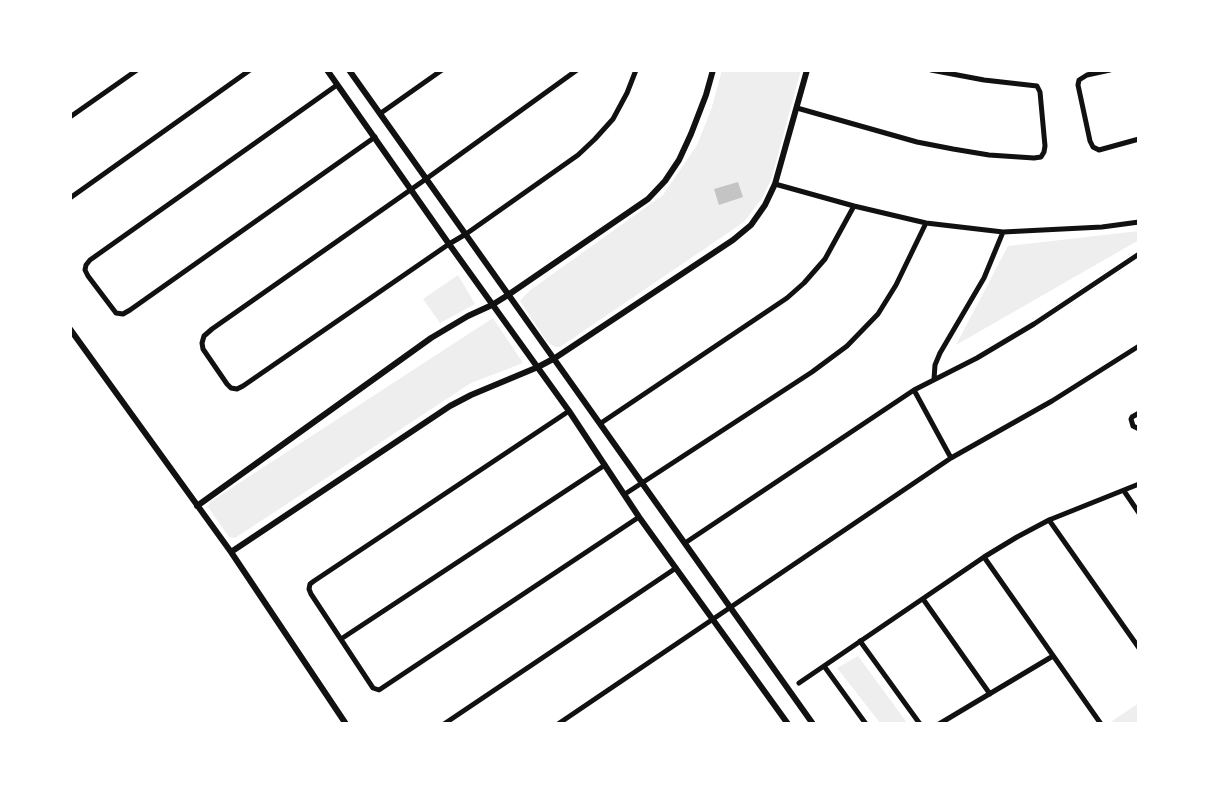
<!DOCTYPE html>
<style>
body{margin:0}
#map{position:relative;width:1209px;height:794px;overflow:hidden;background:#fff;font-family:Quicksand,sans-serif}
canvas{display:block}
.frame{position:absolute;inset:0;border:72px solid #fff;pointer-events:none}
</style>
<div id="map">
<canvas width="1209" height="794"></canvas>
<div class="frame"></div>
</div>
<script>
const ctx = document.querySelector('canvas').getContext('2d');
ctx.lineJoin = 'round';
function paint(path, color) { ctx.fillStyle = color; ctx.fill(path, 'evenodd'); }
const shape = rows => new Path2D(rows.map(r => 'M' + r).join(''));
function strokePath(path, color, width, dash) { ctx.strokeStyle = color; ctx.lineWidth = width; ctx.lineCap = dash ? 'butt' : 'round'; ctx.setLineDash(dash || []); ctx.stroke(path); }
const green = shape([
 [722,70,801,70,771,180,762,198,744,222,560,347,555,347,547,342,520,301,529,291,663,195,697,145,711,110],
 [1139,231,1139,240,956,345,1008,246],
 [458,275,475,304,440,323,423,299],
 [493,318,523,363,471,383,235,538,229,537,208,507,210,502],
 [858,656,908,724,881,724,837,668],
 [1139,703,1139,724,1114,724,1112,721]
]);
const building = shape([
 [738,182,743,197,719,205,714,189]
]);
const minor = shape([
 [577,70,426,179,212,329,204,336,202,343,203,349,227,384,231,388,237,389,243,386,449,244,466,234,578,155,595,139,613,119,627,93,636,70],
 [1110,70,1087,75,1079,80,1078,85,1090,141,1093,147,1099,150,1139,139],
 [337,85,90,260,86,265,85,270,88,276,116,313,123,314,130,310,375,137],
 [797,108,917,142,953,149,989,155,1034,158,1041,157,1044,152,1045,146,1040,92,1037,86,984,80,931,70],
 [381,113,442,70],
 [70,117,137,70],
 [775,184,854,206,926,223,1003,232,1102,227,1139,222],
 [70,198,250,70],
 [934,379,935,365,940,353,984,278,1003,232],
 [914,390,951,458],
 [569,411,314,581,310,584,309,589,311,594,373,688,379,690,639,517],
 [1139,413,1132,417,1131,419,1133,426,1139,429],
 [601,423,787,298,804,283,825,259,854,206],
 [1124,491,1139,513],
 [625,494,812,372,847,346,878,314,896,285,926,223],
 [1049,520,1139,648],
 [685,543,914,390,977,358,1034,324,1139,254],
 [984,557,1101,724],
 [923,599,990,694],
 [341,639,605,465],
 [860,641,920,724],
 [824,666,866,724],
 [799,683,984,557,1017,537,1049,520,1139,484],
 [444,724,676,568],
 [558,724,951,458,1052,401,1139,346],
 [939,724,1053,656]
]);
const tertiary = shape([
 [327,70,449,244,569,411,639,517,788,724],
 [349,70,813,724],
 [70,329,231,552,346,724],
 [197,506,431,338,468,316,492,305,508,295,648,199,665,181,679,160,691,134,706,95,713,70],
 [231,552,450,406,471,395,538,367,555,358,733,240,751,225,765,205,775,184,807,70]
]);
paint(green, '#eee');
paint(building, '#c4c4c4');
strokePath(minor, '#111', 5);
strokePath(tertiary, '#111', 6);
</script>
